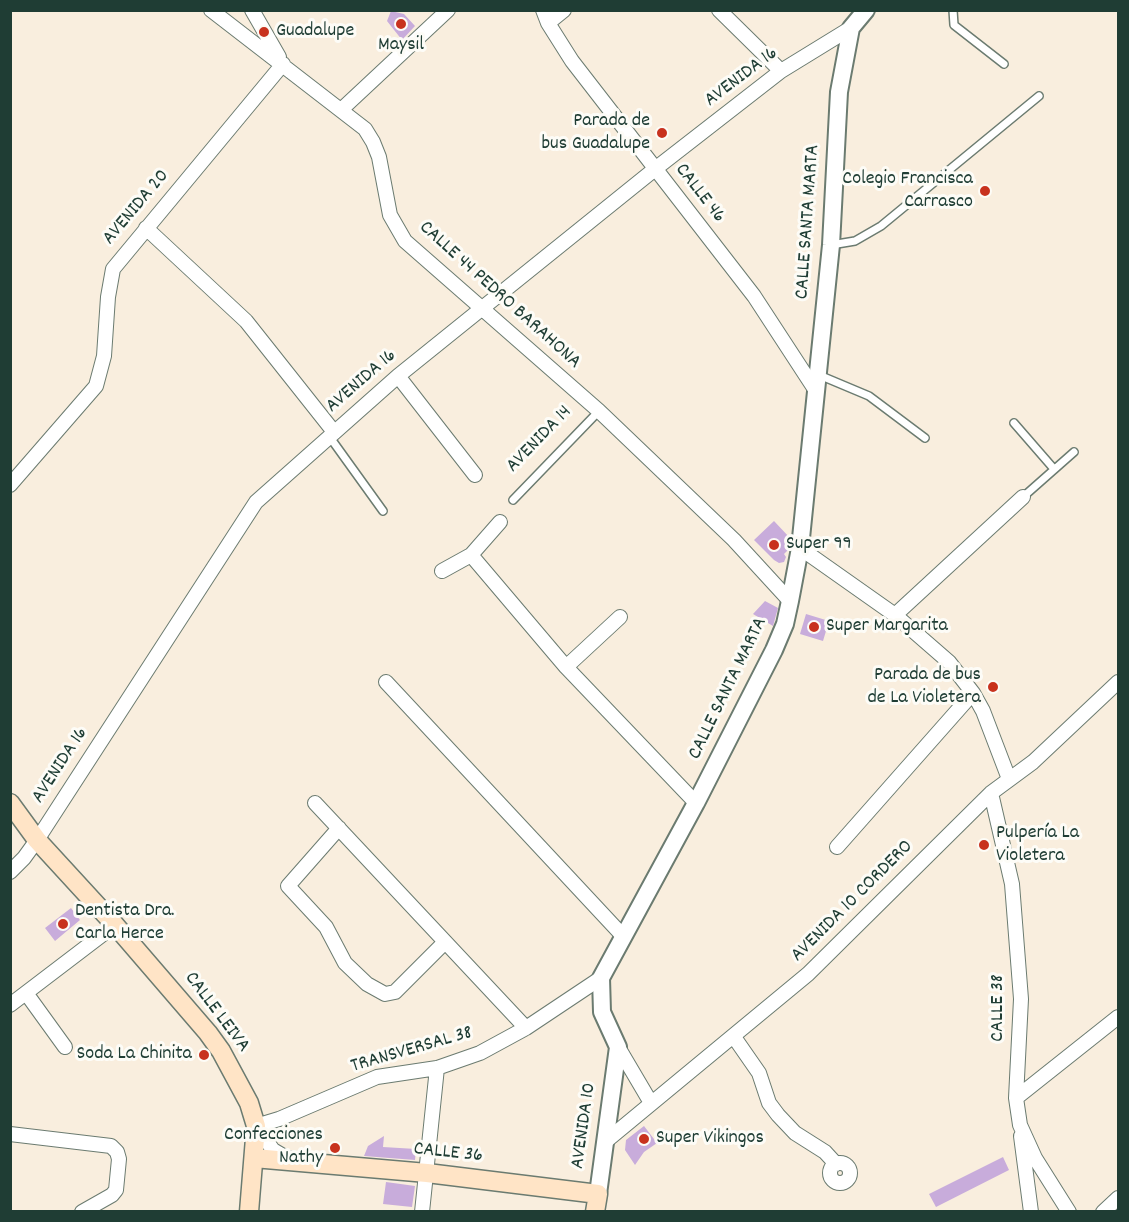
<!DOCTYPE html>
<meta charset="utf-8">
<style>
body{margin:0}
#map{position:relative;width:1129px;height:1222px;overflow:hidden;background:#f9eede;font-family:Dekko,sans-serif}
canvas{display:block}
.frame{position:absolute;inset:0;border:12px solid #1f3d34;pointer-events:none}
</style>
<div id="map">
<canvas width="1129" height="1222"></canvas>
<div class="frame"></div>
</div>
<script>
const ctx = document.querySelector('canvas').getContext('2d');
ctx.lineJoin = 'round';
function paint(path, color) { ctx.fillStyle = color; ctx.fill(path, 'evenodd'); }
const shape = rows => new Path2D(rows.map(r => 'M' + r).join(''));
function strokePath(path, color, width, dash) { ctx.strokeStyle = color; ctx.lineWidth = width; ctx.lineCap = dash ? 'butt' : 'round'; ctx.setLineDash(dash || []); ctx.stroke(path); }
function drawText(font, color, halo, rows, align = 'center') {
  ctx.font = font + ' Dekko,sans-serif'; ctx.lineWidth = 6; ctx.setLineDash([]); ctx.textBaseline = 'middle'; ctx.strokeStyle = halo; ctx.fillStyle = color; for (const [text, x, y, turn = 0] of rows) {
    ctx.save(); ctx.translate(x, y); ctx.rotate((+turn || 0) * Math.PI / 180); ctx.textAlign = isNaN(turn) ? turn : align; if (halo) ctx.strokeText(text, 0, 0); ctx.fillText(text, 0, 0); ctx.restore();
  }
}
const building = shape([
 [391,11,404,14,415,26,402,40,387,21],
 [774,521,790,538,788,550,784,554,786,557,784,562,779,563,774,560,754,540],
 [765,601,778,608,773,626,753,614],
 [806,614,829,621,823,641,800,634],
 [71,908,80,920,55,941,45,928],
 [644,1126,657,1143,644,1152,635,1165,625,1150,626,1140],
 [384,1136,383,1147,416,1149,415,1160,364,1156,368,1146],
 [1003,1157,1009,1170,936,1207,929,1194],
 [386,1182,415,1186,412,1207,383,1204]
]);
const service = shape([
 [953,10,954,25,1004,64],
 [831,245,855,241,881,226,1039,96],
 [819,375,869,396,925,438],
 [1014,423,1054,469],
 [329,436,383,511],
 [1023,497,1074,452],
 [513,500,599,411]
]);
const minor = shape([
 [211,10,365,129,373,142,379,157,390,215,405,241,599,411,734,540,790,601],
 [252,10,279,57],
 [543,10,548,23,572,61,754,296,816,391],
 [719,10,781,71],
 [548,23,564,10],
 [342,109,448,10],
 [146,228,246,321,334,432],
 [398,376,475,475],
 [10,485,96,386,104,356,108,297,113,269,283,64],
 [800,548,895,615,949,662,973,693,983,711,1009,779],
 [471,555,566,667,696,803],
 [442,571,471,555,500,522],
 [895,615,1023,497],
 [566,667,620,617],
 [386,682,623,936],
 [991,793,1012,884,1021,999,1016,1098,1020,1125,1035,1158,1069,1212],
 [315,803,526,1028],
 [339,828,288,886,326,927,345,963,367,984,385,994,395,992,445,942],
 [837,847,973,693],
 [10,872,24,858,37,840,256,502,398,376,655,169,781,71,851,28],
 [26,993,65,1047],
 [10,1005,115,925],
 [734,1037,759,1073,769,1103,778,1115,795,1133,825,1152,836,1164],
 [618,1047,651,1103],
 [1016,1098,1118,1017],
 [10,1134,111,1146,117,1152,119,1159,116,1190,112,1195,82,1212],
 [1021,1136,1031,1212],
 [606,1141,808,974,991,793,1033,762,1118,682],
 [290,1160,273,1150,256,1126,279,1119,377,1077,437,1068,480,1053,526,1028,601,978],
 '830 1173a10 10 0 1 1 20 0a10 10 0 1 1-20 0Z',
 [422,1212,437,1068],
 [1103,1212,1118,1198]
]);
const tertiary = shape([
 [598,1194,618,1047,602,1012,601,978,696,803,774,650,785,624,790,601,800,548,831,245,839,92,851,28,866,10]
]);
const secondary = shape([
 [10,803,37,840,115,925,208,1033,221,1051,249,1103,256,1126,249,1212],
 [254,1158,427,1173,598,1194,595,1212]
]);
const markers = [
 [401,24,6,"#c8321e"],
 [264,32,6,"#c8321e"],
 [662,133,6,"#c8321e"],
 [985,191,6,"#c8321e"],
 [774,545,6,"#c8321e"],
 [814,627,6,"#c8321e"],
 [993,687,6,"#c8321e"],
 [984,845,6,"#c8321e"],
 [63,924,6,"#c8321e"],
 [204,1055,6,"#c8321e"],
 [644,1139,6,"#c8321e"],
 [335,1148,6,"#c8321e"]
];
const poiNames = [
 ["Guadalupe",276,32],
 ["Maysil",401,46,"center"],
 ["Parada de",650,122,"right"],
 ["bus Guadalupe",650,145,"right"],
 ["Colegio Francisca",973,180,"right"],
 ["Carrasco",973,203,"right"],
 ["Super 99",786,545],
 ["Super Margarita",826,627],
 ["Parada de bus",981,676,"right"],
 ["de La Violetera",981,699,"right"],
 ["Pulpería La",996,834],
 ["Violetera",996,857],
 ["Dentista Dra.",75,912],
 ["Carla Herce",75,935],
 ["Soda La Chinita",192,1055,"right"],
 ["Confecciones",323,1136,"right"],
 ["Nathy",323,1159,"right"],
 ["Super Vikingos",656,1139]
];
const streetNames = [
 ["AVENIDA 16",742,78,-37],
 ["CALLE 46",699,194,52],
 ["AVENIDA 20",137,208,-50],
 ["CALLE SANTA MARTA",809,222,-86],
 ["CALLE 44 PEDRO BARAHONA",499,296,42],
 ["AVENIDA 16",362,382,-41],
 ["AVENIDA 14",540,440,-46],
 ["CALLE SANTA MARTA",729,689,-64],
 ["AVENIDA 16",61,766,-57],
 ["AVENIDA 10 CORDERO",853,902,-45],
 ["CALLE 38",999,1008,-90],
 ["CALLE LEIVA",216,1013,53],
 ["TRANSVERSAL 38",412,1051,-16],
 ["AVENIDA 10",585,1126,-82],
 ["CALLE 36",448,1154,6]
];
paint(building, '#c8acdb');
strokePath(service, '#6b7b70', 10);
strokePath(minor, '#6b7b70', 16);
strokePath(tertiary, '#6b7b70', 20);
strokePath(secondary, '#6b7b70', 21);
strokePath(service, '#fff', 7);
strokePath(minor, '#fff', 14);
strokePath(tertiary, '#fff', 16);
strokePath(secondary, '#ffe4c6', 18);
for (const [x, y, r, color] of markers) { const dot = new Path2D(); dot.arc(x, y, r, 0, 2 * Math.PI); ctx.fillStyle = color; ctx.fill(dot); strokePath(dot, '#fdfcf7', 2); }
drawText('20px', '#1f3d34', '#fdfcf7', poiNames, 'left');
drawText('20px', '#1f3d34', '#fdfcf7', streetNames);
</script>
